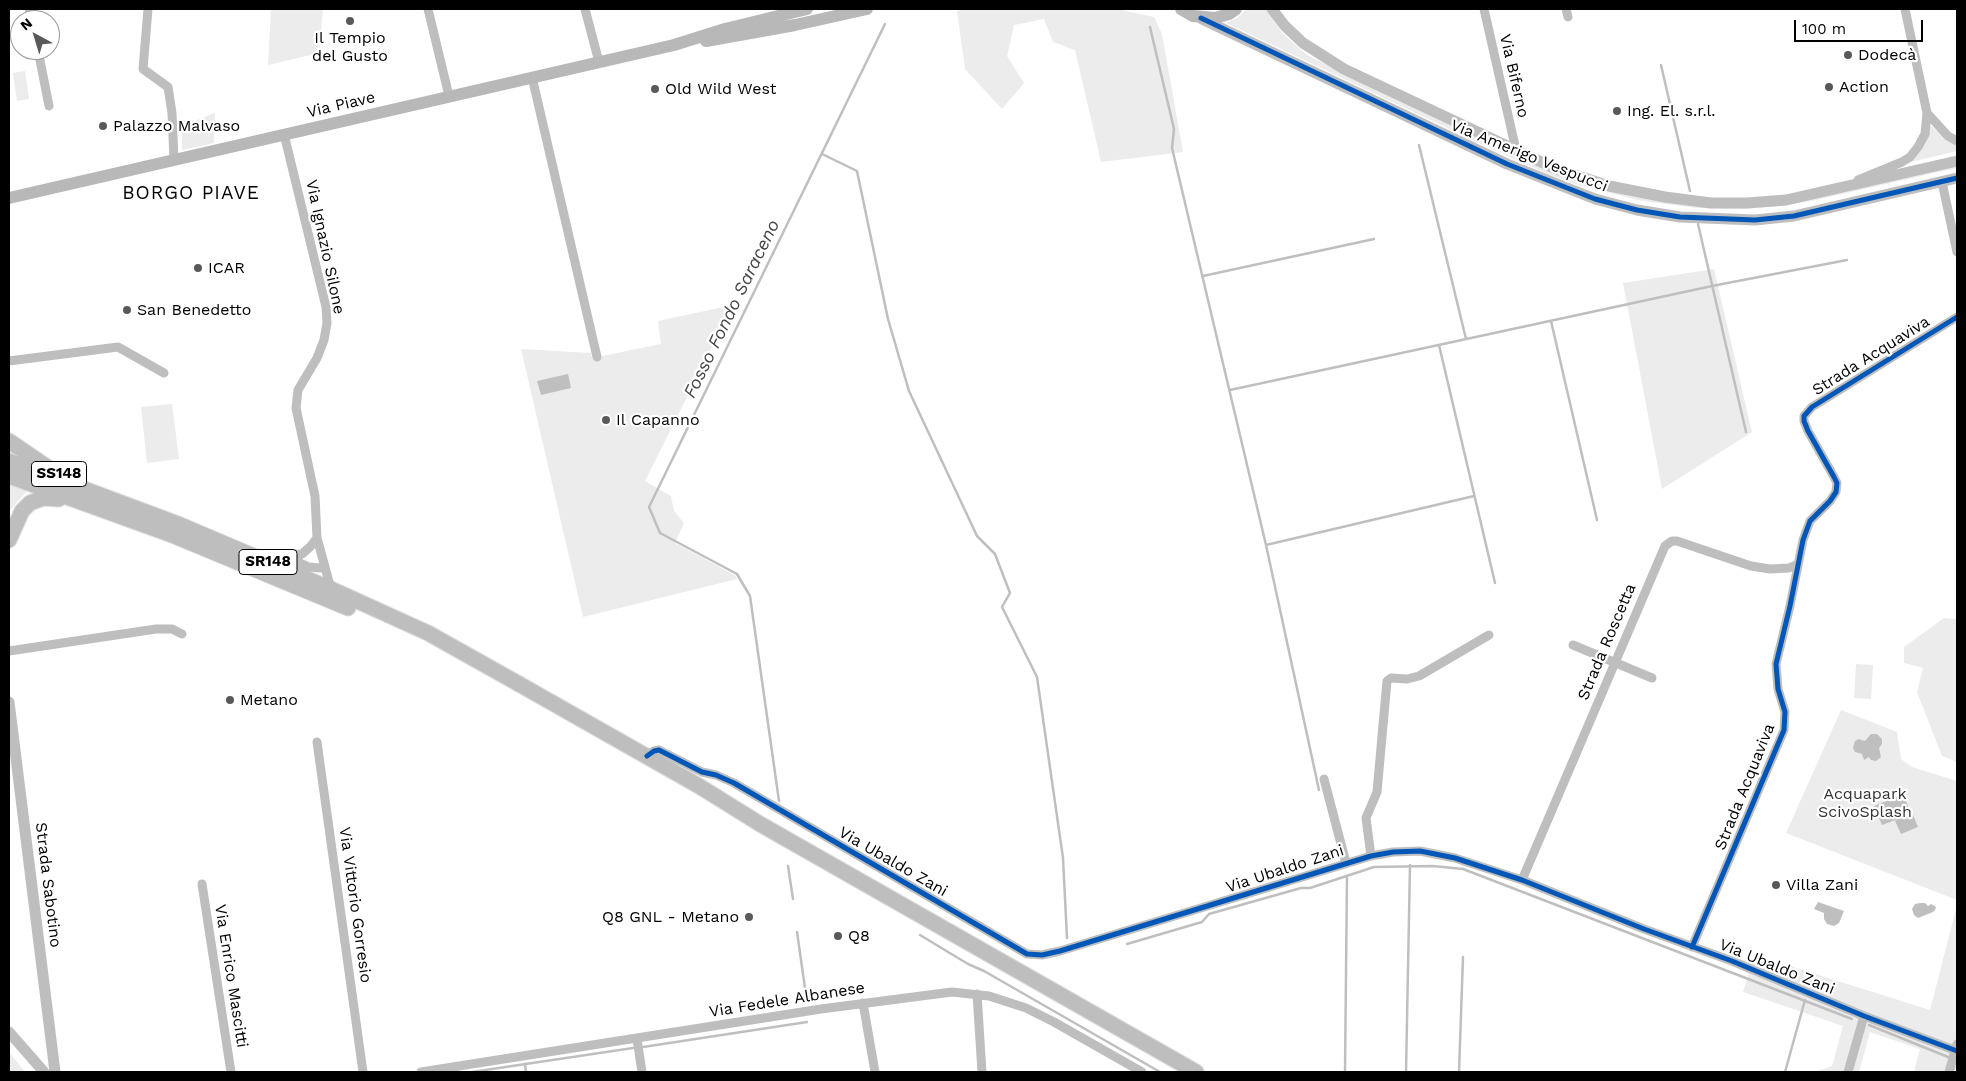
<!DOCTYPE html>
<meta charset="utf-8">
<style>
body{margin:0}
#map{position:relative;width:1966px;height:1081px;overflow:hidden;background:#fff;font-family:"Work Sans",sans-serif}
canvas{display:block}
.frame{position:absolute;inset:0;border:10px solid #000;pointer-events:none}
.north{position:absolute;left:10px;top:10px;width:50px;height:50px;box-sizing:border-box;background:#fff;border:1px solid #999;border-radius:50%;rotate:321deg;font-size:14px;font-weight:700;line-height:20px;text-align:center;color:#000}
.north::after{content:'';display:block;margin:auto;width:18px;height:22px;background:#595959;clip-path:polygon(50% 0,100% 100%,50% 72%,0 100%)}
.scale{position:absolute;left:1794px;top:20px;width:129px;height:22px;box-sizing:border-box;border:2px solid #000;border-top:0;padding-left:6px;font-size:15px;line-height:18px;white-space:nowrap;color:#000;-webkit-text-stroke:4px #fff;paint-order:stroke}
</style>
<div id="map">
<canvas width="1966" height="1081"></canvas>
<div class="frame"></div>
<div class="north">N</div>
<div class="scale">100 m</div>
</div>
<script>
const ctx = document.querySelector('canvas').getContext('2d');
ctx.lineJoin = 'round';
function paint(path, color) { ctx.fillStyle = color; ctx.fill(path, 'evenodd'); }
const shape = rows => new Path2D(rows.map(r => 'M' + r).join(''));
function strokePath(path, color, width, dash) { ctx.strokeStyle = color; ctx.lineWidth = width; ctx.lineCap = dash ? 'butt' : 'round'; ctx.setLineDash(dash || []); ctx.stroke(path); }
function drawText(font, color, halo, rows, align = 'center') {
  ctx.font = font + ' "Work Sans",sans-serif'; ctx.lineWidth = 4.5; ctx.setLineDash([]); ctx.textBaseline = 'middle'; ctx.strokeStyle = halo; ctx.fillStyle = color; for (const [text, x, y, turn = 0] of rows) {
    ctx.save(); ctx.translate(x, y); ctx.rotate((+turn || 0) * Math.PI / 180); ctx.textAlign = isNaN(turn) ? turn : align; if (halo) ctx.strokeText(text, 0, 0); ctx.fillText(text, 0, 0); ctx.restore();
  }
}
const green = shape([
 [271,9,323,9,319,53,268,65],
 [965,9,1116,9,1154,17,1162,34,1183,152,1101,162,1075,50,1053,42,1044,19,1014,25,1007,56,1024,83,1002,109,965,69,957,11],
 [1247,9,1266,9,1283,34,1307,55,1431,116,1543,167,1730,205,1957,164,1957,168,1807,202,1780,206,1745,209,1697,208,1642,201,1578,185,1548,174,1479,143,1226,23,1237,18],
 [25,71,29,99,17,101,13,73],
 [215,113,214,143,182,150,182,120,195,121],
 [1931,126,1951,142,1957,145,1957,151,1903,164],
 [1714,269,1752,432,1662,489,1623,283],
 [733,305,645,481,671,496,674,511,684,523,675,543,736,576,737,579,583,617,521,349,591,353,592,358,661,344,658,321],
 [172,404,179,459,147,463,141,407],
 [9,484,28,490,9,511],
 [1944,618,1957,619,1957,762,1942,756,1917,692,1923,668,1904,663,1904,647],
 [1856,664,1873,665,1871,699,1854,698],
 [1841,710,1897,732,1901,759,1912,767,1957,781,1957,900,1786,833],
 [1957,905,1957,1072,1914,1072,1920,1049,1870,1032,1859,1072,1814,1072,1832,1066,1843,1026,1743,992,1755,955,1930,1010],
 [9,1052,25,1072,9,1072]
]);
const water = shape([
 [568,374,571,388,541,395,537,381],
 [1871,734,1877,734,1882,739,1882,744,1879,748,1881,757,1876,761,1871,760,1869,757,1864,760,1862,754,1855,752,1853,748,1855,741,1859,739,1865,741],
 [1903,794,1910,811,1908,812,1909,816,1913,815,1918,827,1901,834,1895,821,1898,819,1882,825,1874,806],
 [1818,902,1844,911,1839,923,1834,926,1827,924,1824,919,1824,913,1814,909],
 [1920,903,1925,903,1928,906,1931,904,1936,907,1935,910,1933,912,1918,918,1914,915,1912,909,1915,904]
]);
const stream = shape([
 [1150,27,1174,129,1172,148,1266,545,1319,790],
 [1661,65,1690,191],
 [1419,145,1466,339],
 [822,154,857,171,888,319,909,391,977,536,995,554,1010,593,1002,607,1037,677,1063,858,1067,938],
 [1698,224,1746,432],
 [1203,276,1374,239],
 [1551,321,1597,520],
 [1439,345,1495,583],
 [1230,390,1712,286,1847,260],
 [1266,545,1474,496],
 [779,801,750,596,737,574,660,533,649,507,885,24],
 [788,866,793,899],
 [797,932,807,1002],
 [920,935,968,964,984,971,1160,1072],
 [1127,944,1202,922,1209,914,1301,888,1310,888,1374,867,1433,866,1463,869,1852,1019],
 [1869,1025,1953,1059],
 [643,1047,807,1022],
 [525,1064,526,1072],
 [472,1072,633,1048],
 [1345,1072,1347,876],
 [1406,1072,1410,865],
 [1459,1072,1463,957],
 [1785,1072,1805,1000]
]);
const canal = shape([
 [1949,1072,1957,1044]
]);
const minor = shape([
 [29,9,33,20],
 [148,9,143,69,168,87,172,113,174,160],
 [428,9,449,96],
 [585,9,599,62],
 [1484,9,1516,150],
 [1566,9,1568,17],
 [38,50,49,106],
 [532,77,597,357],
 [1927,113,1948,136,1957,141],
 [284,134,326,307,327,323,324,340,317,358,298,390,296,408,315,496,317,538,331,589],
 [1858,180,1902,162,1910,157,1918,147,1925,134,1927,113,1905,9],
 [1942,182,1957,252],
 [9,361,118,347,164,373],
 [294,555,300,563,309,567,320,568,324,566],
 [270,563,283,555,302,554,310,547,317,538],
 [1573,645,1652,678],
 [9,651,156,629,172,629,182,634],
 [317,742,363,1072],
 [647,756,654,751,659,750,702,772,716,775,734,783,1027,954,1042,955,1060,951,1371,856,1393,852,1420,851,1455,858,1522,880,1644,929,1732,961,1864,1016,1957,1051],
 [1324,779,1346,863],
 [1371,856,1366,818,1377,792,1387,681,1391,678,1407,679,1419,676,1489,635],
 [1522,880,1665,546,1672,541,1677,541,1751,566,1770,569,1789,568,1798,564],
 [202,884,231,1072],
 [1692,947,1784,730,1785,712,1778,689,1776,664,1790,606,1803,540,1810,521,1830,501,1836,492,1837,483,1834,477,1808,431,1804,421,1804,416,1812,407,1957,317],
 [977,994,982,1072],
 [863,1003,875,1072],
 [637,1039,642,1072],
 [421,1072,821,1009,952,992,989,996,1026,1008,1054,1022,1142,1072],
 [1848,1072,1864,1016]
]);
const tertiary = shape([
 [1272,9,1285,26,1303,43,1344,69,1554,168,1609,186,1665,197,1711,203,1747,203,1786,200,1957,161],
 [1202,19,1507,164,1595,199,1637,210,1680,217,1755,220,1794,216,1957,178],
 [9,702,55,1072],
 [9,1032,44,1072]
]);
const secondary = shape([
 [1181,9,1193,16,1215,18,1229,14,1236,9],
 [706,41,795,25,867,9],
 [9,198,674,45,725,29,807,9]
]);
const primary = shape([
 [519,684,699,786,760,824,1196,1072]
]);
const trunk = shape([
 [9,441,53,471],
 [9,461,178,524,331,589,428,633,519,684],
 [9,476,172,535,348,608],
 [9,540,22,511,30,503,43,498,59,499]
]);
const cycleway = shape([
 [1201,18,1507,164,1595,199,1637,210,1680,217,1755,220,1794,216,1957,178],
 [647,756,654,751,659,750,702,772,716,775,734,783,1027,954,1042,955,1060,951,1371,856,1393,852,1420,851,1455,858,1522,880,1644,929,1732,961,1864,1016,1957,1051],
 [1692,947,1784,730,1785,712,1778,689,1776,664,1790,606,1803,540,1810,521,1830,501,1836,492,1837,483,1834,477,1808,431,1804,421,1804,416,1812,407,1957,317]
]);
const markers = [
 [350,21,5,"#595959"],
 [1848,55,5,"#595959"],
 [1829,87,5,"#595959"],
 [655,89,5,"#595959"],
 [1617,111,5,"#595959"],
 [103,126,5,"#595959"],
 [198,268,5,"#595959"],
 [127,310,5,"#595959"],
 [606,420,5,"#595959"],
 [230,700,5,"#595959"],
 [1776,885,5,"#595959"],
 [749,917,5,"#595959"],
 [838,936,5,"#595959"]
];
const shields = [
 [59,474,55],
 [268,562,58]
];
const shieldNames = [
 ["SS148",59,474],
 ["SR148",268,562]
];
const poiNames = [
 ["Il Tempio",350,38,"center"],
 ["del Gusto",350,56,"center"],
 ["Dodecà",1858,55],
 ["Action",1839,87],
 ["Old Wild West",665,89],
 ["Ing. El. s.r.l.",1627,111],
 ["Palazzo Malvaso",113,126],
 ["ICAR",208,268],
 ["San Benedetto",137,310],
 ["Il Capanno",616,420],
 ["Metano",240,700],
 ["Villa Zani",1786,885],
 ["Q8 GNL - Metano",739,917,"right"],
 ["Q8",848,936]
];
const streetNames = [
 ["Via Biferno",1514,76,77],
 ["Via Piave",341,105,-13],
 ["Via Amerigo Vespucci",1529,156,22],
 ["Via Ignazio Silone",325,247,78],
 ["Strada Acquaviva",1871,356,-32],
 ["Strada Roscetta",1607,642,-67],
 ["Strada Acquaviva",1745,787,-68],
 ["Via Ubaldo Zani",893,862,30],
 ["Via Ubaldo Zani",1285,869,-18],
 ["Strada Sabotino",48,885,83],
 ["Via Vittorio Gorresio",355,905,82],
 ["Via Ubaldo Zani",1777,967,22],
 ["Via Enrico Mascitti",231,976,81],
 ["Via Fedele Albanese",787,1000,-9]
];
const parkNames = [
 ["Acquapark",1865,794],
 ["ScivoSplash",1865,812]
];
const waterNames = [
 ["Fosso Fondo Saraceno",732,309,-64]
];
const quarterNames = [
 ["BORGO PIAVE",191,193]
];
paint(green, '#ececec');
paint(water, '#bfbfbf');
strokePath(stream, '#bfbfbf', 2.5);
strokePath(canal, '#bfbfbf', 9);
strokePath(primary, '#dbdbdb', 17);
strokePath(trunk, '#dbdbdb', 17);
strokePath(minor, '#bebebe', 9);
strokePath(tertiary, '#bebebe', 11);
strokePath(secondary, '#b8b8b8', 12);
strokePath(primary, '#bebebe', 15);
strokePath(trunk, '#bebebe', 15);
strokePath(cycleway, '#0057b8', 5);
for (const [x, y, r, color] of markers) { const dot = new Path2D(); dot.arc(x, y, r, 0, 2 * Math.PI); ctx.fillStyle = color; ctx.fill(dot); strokePath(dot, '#fff', 2); }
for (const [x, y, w] of shields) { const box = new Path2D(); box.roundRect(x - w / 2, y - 12.5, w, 25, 4); ctx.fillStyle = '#fff'; ctx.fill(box); strokePath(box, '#000', 1); }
drawText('bold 15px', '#000', null, shieldNames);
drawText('16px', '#000', '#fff', poiNames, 'left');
drawText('16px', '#000', '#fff', streetNames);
drawText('16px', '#333', '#fff', parkNames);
drawText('italic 18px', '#444', '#fff', waterNames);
ctx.letterSpacing = '1px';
drawText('19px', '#000', '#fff', quarterNames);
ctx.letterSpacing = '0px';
</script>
